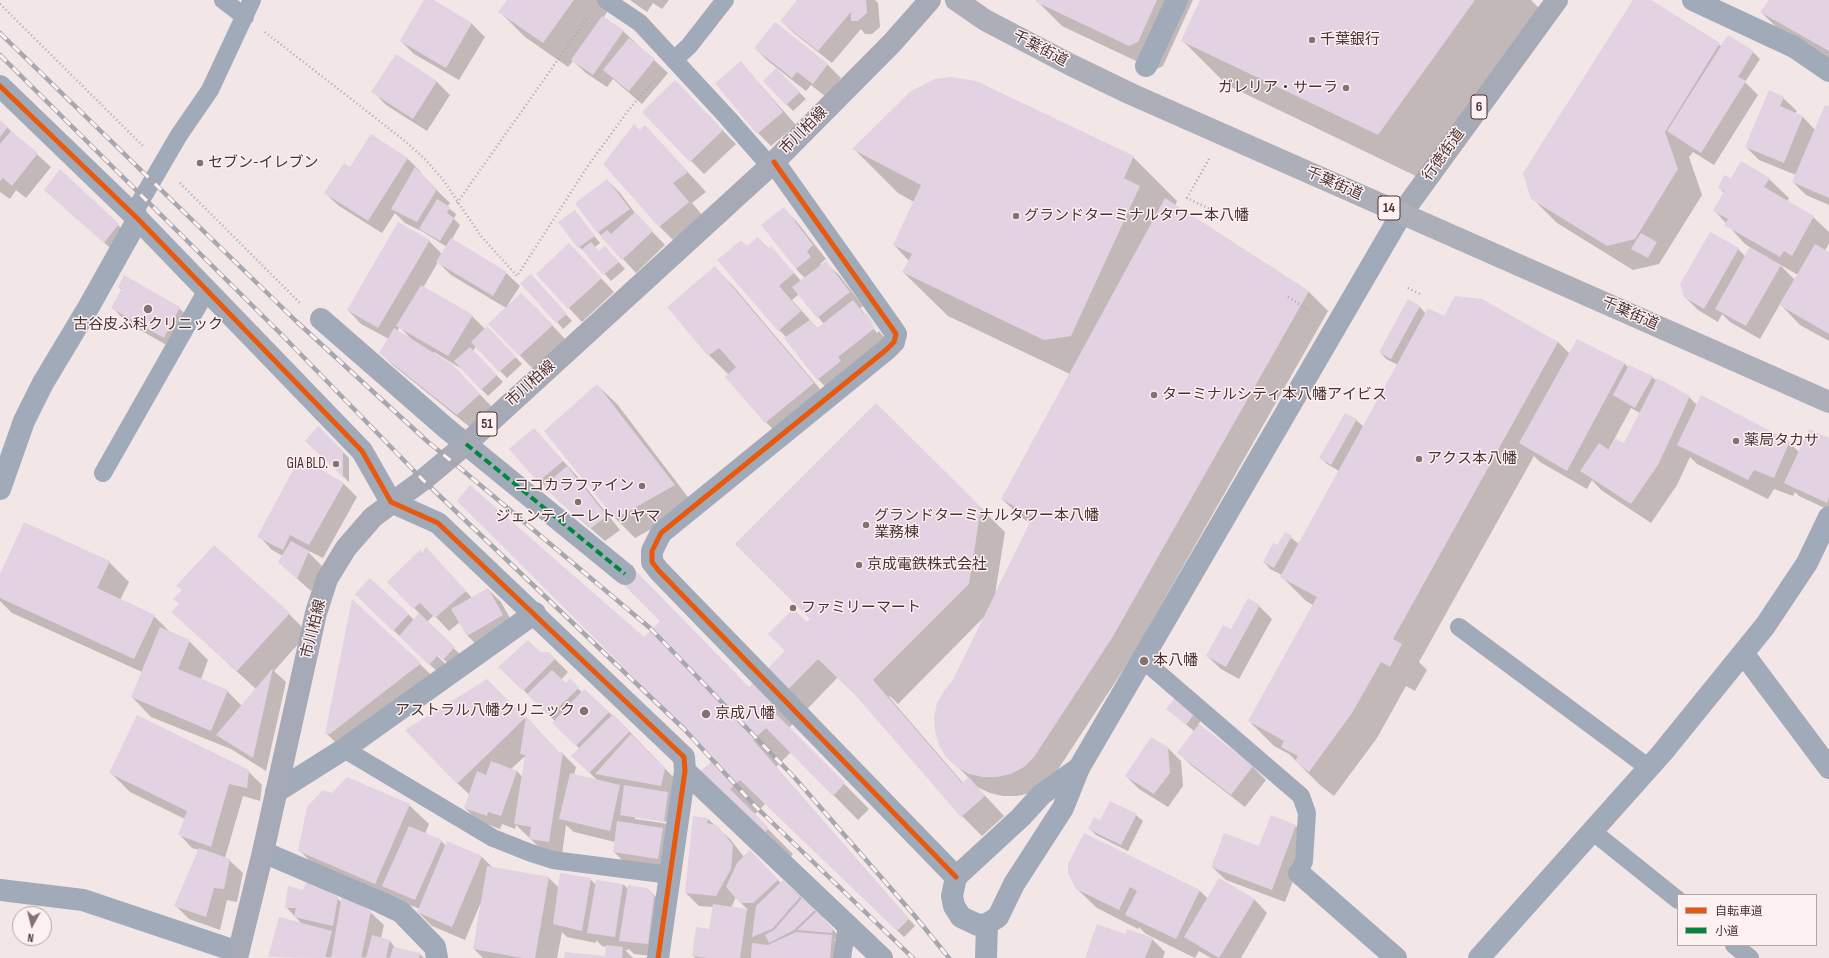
<!DOCTYPE html>
<meta charset="utf-8">
<style>
body{margin:0}
#map{position:relative;width:1829px;height:958px;overflow:hidden;background:#f3e6e6;font-family:"Sofia Sans Condensed","Noto Sans JP",sans-serif}
canvas{display:block}
.legend{position:absolute;left:1677px;top:894px;width:140px;height:52px;box-sizing:border-box;background:#fef1f1;border:1px solid #b6a5a5;margin:0;padding:5px 7px;list-style:none;font-size:12px;color:#4a3234}
.legend li{display:flex;align-items:center;gap:8px;height:20px}
.legend b{width:20px;border:1px solid #b6a5a5}
.north{position:absolute;left:12px;top:906px;width:40px;height:40px;box-sizing:border-box;background:#fef1f1;border:1px solid #b6a5a5;border-radius:50%;rotate:187deg;font-size:11px;font-weight:700;line-height:16px;text-align:center;color:#4a3234}
.north::after{content:'';display:block;margin:auto;width:14px;height:18px;background:#857172;clip-path:polygon(50% 0,100% 100%,50% 72%,0 100%)}
</style>
<div id="map">
<canvas width="1829" height="958"></canvas>
<ul class="legend">
<li><b style="height:5px;background:#e8590c"></b>自転車道</li>
<li><b style="height:5px;background:#00873e"></b>小道</li>
</ul>
<div class="north">N</div>
</div>
<script>
const ctx = document.querySelector('canvas').getContext('2d');
ctx.lineJoin = 'round';
function paint(path, color) { ctx.fillStyle = color; ctx.fill(path, 'evenodd'); }
const shape = rows => new Path2D(rows.map(r => 'M' + r).join(''));
function strokePath(path, color, width, dash) { ctx.strokeStyle = color; ctx.lineWidth = width; ctx.lineCap = dash ? 'butt' : 'round'; ctx.setLineDash(dash || []); ctx.stroke(path); }
function drawText(font, color, halo, rows, align = 'center') {
  ctx.font = font + ' "Sofia Sans Condensed","Noto Sans JP",sans-serif'; ctx.lineWidth = 3; ctx.setLineDash([]); ctx.textBaseline = 'middle'; ctx.strokeStyle = halo; ctx.fillStyle = color; for (const [text, x, y, turn = 0] of rows) {
    ctx.save(); ctx.translate(x, y); ctx.rotate((+turn || 0) * Math.PI / 180); ctx.textAlign = isNaN(turn) ? turn : align; if (halo) ctx.strokeText(text, 0, 0); ctx.fillText(text, 0, 0); ctx.restore();
  }
}
const shadow = shape([
 [425,0,432,0,472,24,485,37,459,80,414,54,401,41],
 [508,0,616,0,603,18,623,31,668,73,642,104,613,79,607,87,586,73,573,61,568,67,525,37,500,12],
 [630,0,669,0,662,9,653,3,647,12],
 [799,0,875,0,878,3,880,27,872,34,865,34,861,29,832,63,795,34,781,21],
 [1037,0,1193,0,1163,66,1155,70,1062,26,1037,1],
 [1201,0,1531,0,1542,11,1422,179,1227,85,1182,40],
 [1634,0,1649,0,1721,46,1728,36,1753,52,1760,59,1745,82,1758,95,1714,165,1693,152,1689,157,1702,195,1659,264,1633,270,1557,223,1532,198],
 [1771,0,1829,0,1829,61,1786,37,1761,12],
 [775,24,828,65,841,78,826,97,811,85,806,91,768,61,755,48],
 [396,56,437,82,450,95,427,131,386,105,373,91],
 [741,63,796,125,771,146,758,133],
 [776,70,806,99,793,111,764,81],
 [675,82,736,144,704,174,643,112],
 [1783,98,1797,111,1795,114,1803,117,1815,130,1829,107,1829,205,1806,195,1793,182,1796,175,1759,160,1746,147],
 [0,121,51,167,26,198,16,190,10,199,0,192],
 [640,132,664,146,706,192,692,203,708,222,679,246,660,227,605,164],
 [371,135,408,159,421,172,420,174,450,203,447,207,456,214,454,219,460,225,452,239,506,273,520,286,507,306,535,307,565,339,533,369,490,324,506,308,451,275,438,262,423,288,472,316,485,329,494,334,522,364,507,378,476,346,473,351,503,382,488,396,462,369,434,352,433,354,466,380,493,408,471,428,394,366,381,353,389,339,361,324,348,310,429,241,442,254,447,247,423,232,405,223,395,213,382,233,339,206,325,193,350,168],
 [400,327,411,339,397,331],
 [854,149,1133,157,1177,201,1175,206,1308,291,1328,311,1131,658,1053,777,1031,793,1017,796,1003,796,990,793,977,787,1004,816,982,836,962,816,858,697,838,677,789,728,869,809,858,820,791,752,776,767,915,926,904,937,766,803,754,815,793,854,787,861,701,773,716,758,644,638,750,688,786,652,810,620,876,404,1005,532,995,594,1030,523,1022,518,1002,499,1070,374,948,316,903,272,909,261,894,245,914,202,898,193],
 [984,617,954,681,947,756,969,778,963,783,889,697,890,696,898,704],
 [1769,179,1789,198,1787,202,1813,217,1829,232,1829,243,1825,251,1829,254,1829,341,1800,325,1780,304,1760,339,1730,322,1722,314,1718,322,1698,310,1685,297,1711,233,1738,249,1746,257,1751,248,1745,244,1714,210,1724,193,1719,187,1731,180],
 [1779,264,1798,275,1795,280],
 [607,180,620,193,638,217,665,245,636,273,598,232],
 [45,190,118,225,131,238,118,255],
 [784,209,797,222,826,259,820,264,821,265,825,262,839,275,863,306,860,308,888,342,831,393,818,379,787,338,779,330,747,247,758,238,769,249,771,247,801,281,805,278,796,269],
 [799,294,824,324,818,329,792,300],
 [863,314,866,314,879,331,877,333],
 [574,211,600,243,595,247,599,252,605,247,625,269,611,281,586,253,579,247],
 [582,258,614,292,582,322,537,274],
 [715,268,734,287,832,403,785,442,766,422,729,375,709,355],
 [537,282,572,321,563,329,557,322],
 [119,287,179,308,193,321,177,351,126,322,113,308,122,290],
 [1481,300,1558,342,1570,354,1624,363,1628,367,1652,377,1657,381,1689,397,1697,405,1789,442,1800,453,1829,439,1829,510,1799,496,1795,492,1793,496,1774,489,1768,499,1697,464,1690,457,1677,485,1651,523,1601,490,1592,480,1587,489,1540,462,1534,456,1419,662,1427,670,1415,691,1406,686,1377,738,1334,796,1321,786,1289,754,1274,746,1249,721,1313,605,1306,601,1281,576,1282,575,1270,569,1264,562,1278,547,1285,533,1299,544,1339,471,1327,464,1321,458,1356,420,1364,427,1398,365,1386,359,1380,352,1408,301,1420,307,1426,314,1444,318],
 [1631,408,1640,413,1624,444,1610,449,1609,449],
 [597,385,617,404,694,505,635,538,616,519],
 [318,427,349,458,349,482,306,441],
 [534,429,576,475,620,530,605,541,558,500,511,449],
 [343,483,357,497,323,558,305,549,322,566,311,591,293,575,283,556,272,550,259,536],
 [423,554,439,562,472,598,488,589,501,602,516,629,481,649,467,635,460,622,449,631,434,615,427,622,467,661,457,672,435,651,434,653,451,669,443,677,369,607,408,614,414,620,420,614,389,582],
 [109,562,129,582,120,600,154,616,172,634,189,641,208,660,201,679,227,691,242,706,256,689,172,612,289,614,308,633,274,671,286,682,266,771,231,749,151,717,132,697,142,672,12,613,0,601,0,576],
 [1259,606,1272,619,1239,679,1221,669,1207,656],
 [539,653,549,653,568,672,561,680,566,684,576,686,582,693,585,690,629,731,678,782,671,872,627,865,614,852,615,842,574,832,566,825,562,855,544,852,516,825,515,829,502,824,500,829,478,821,465,808,470,795,457,783,487,680,559,753,562,753,576,767,574,775,598,781,573,756,580,749,553,723,555,721,500,667],
 [524,757,526,759,523,778,517,771,511,769],
 [635,817,669,822,669,824,635,819],
 [420,664,439,683,346,753,326,733],
 [1176,700,1201,721,1198,724,1253,767,1266,780,1245,807,1192,766,1179,753,1195,732,1168,709],
 [1167,747,1181,761,1183,786,1168,807,1139,789,1126,776],
 [248,771,262,785,260,801,243,796,225,858,229,860,243,873,237,902,227,900,220,930,189,919,176,906,199,850,192,848,179,834,185,819,130,792,110,772],
 [332,795,409,805,429,824,425,834,441,841,446,846,448,843,482,857,493,868,548,877,559,888,590,879,596,885,623,884,628,889,647,888,661,902,661,957,634,954,628,948,628,950,625,950,633,958,565,958,606,957,607,947,602,946,596,940,596,943,567,937,562,932,557,958,483,958,474,949,481,902,465,940,432,926,418,912,420,909,319,870,299,850],
 [1136,815,1143,821,1128,851,1096,835,1090,829,1101,821],
 [708,819,730,839,744,857,750,851,781,883,783,881,810,905,839,936,838,939,834,939,845,950,844,958,696,958,693,956,710,930,713,907,699,906,686,893],
 [736,897,741,903,748,910,731,908],
 [1296,826,1309,839,1285,902,1226,880,1212,867,1260,847],
 [1069,872,1200,891,1208,899,1254,899,1267,913,1241,958,1211,958,1199,951,1195,958,1146,934,1139,927,1138,929,1097,908,1077,889],
 [337,898,342,903,370,912,384,925,381,938,390,941,396,949,420,954,424,958,270,957,303,925,286,907],
 [1152,939,1165,952,1163,958,1086,958]
]);
const building = shape([
 [424,0,434,0,472,23,446,68,400,41],
 [507,0,574,0,543,43,498,12],
 [797,0,866,0,867,13,858,21,851,21,851,12,818,51,780,21],
 [1036,0,1157,0,1138,42,1129,46,1036,2],
 [1200,0,1475,0,1378,135,1181,41],
 [1633,0,1651,0,1720,43,1665,132,1678,169,1635,239,1607,246,1531,199,1523,173],
 [1769,0,1829,0,1829,51,1760,12],
 [602,16,624,30,593,75,571,60],
 [775,22,828,64,813,84,797,72,792,78,754,48],
 [1728,35,1754,51,1738,77,1746,81,1701,153,1667,131],
 [629,38,655,59,629,91,603,70],
 [396,54,437,81,413,119,371,92],
 [741,61,783,112,757,134,715,83],
 [776,68,800,92,786,105,763,81],
 [951,77,976,81,1134,156,1124,178,1140,186,1071,336,1044,340,902,272,912,254,893,245,921,185,852,149,911,91,935,79],
 [675,80,723,130,690,162,642,112],
 [1769,90,1784,97,1780,106,1803,116,1784,163,1745,147],
 [1825,105,1829,106,1829,198,1792,182],
 [0,120,8,127,0,137],
 [634,124,640,130,645,125,688,172,673,183,689,202,659,227,603,164],
 [11,131,38,153,12,186,3,178,0,181,0,144],
 [371,134,408,158,368,221,324,193,344,163,350,167],
 [1741,161,1770,178,1764,187,1814,216,1792,256,1784,251,1780,257,1724,225,1728,219,1713,211,1724,191,1718,188,1724,175,1731,178],
 [415,167,437,189,417,222,391,209],
 [60,169,119,224,104,243,44,190],
 [607,179,630,209,597,233,575,203],
 [1165,198,1309,291,1112,638,1034,757,1024,767,1011,774,997,777,983,777,969,774,957,767,946,757,939,745,935,731,934,717,937,703,944,691,953,680,1033,516,1001,499],
 [437,199,450,207,447,213,454,218,440,241,419,229],
 [784,207,813,245,807,251,811,257,796,269,761,225],
 [575,210,595,236,578,248,558,222],
 [635,212,653,231,622,260,600,236,607,230,611,234],
 [398,222,430,240,378,328,347,310],
 [1710,232,1739,248,1704,309,1684,297,1680,284],
 [1641,233,1657,242,1648,258,1631,249],
 [758,237,768,249,771,246,794,273,779,286,801,311,778,331,717,260,741,240,747,246],
 [451,238,507,272,493,296,436,262],
 [591,242,599,251,605,246,619,262,603,275,582,249],
 [569,243,602,278,568,309,536,274],
 [1815,244,1829,252,1829,334,1779,305],
 [1750,247,1781,265,1746,326,1715,309],
 [826,261,850,292,817,318,792,287],
 [715,266,814,383,765,423,725,377,736,367,719,348,708,356,667,307],
 [531,274,567,314,556,323,520,283],
 [124,275,180,307,164,338,111,308,122,288,118,287],
 [421,285,473,315,448,356,396,326],
 [521,293,553,325,519,356,488,324],
 [1455,296,1482,299,1558,342,1393,639,1402,644,1390,667,1381,662,1352,713,1309,772,1295,761,1298,756,1281,747,1284,741,1248,721,1317,597,1280,577,1428,308,1444,316],
 [1408,299,1420,306,1391,359,1379,352],
 [853,300,875,328,838,357,841,361,817,380,784,338,810,320,817,328],
 [487,326,516,357,499,372,471,342],
 [394,328,453,365,480,394,457,415,379,353],
 [1577,339,1625,363,1567,471,1519,443],
 [470,347,497,375,481,390,454,361],
 [1629,365,1653,376,1635,408,1613,395],
 [1657,378,1690,396,1658,465,1631,504,1580,471,1599,443,1609,450,1615,439,1624,443],
 [597,384,675,485,615,519,544,431],
 [1701,395,1790,441,1774,478,1754,470,1748,480,1677,445],
 [876,403,981,507,969,584,873,680,962,783,969,777,985,796,961,817,857,697,818,659,770,708,845,783,833,796,766,728,753,740,909,919,897,931,740,780,730,789,769,828,761,837,699,773,715,758,457,501,470,485,644,637,660,621,619,580,632,567,749,687,785,651,768,634,793,609,807,622,810,619,735,544],
 [1345,413,1357,419,1331,465,1319,458],
 [318,426,343,451,343,477,305,441],
 [534,428,563,461,538,482,509,449],
 [1809,429,1829,438,1829,497,1827,503,1784,483],
 [300,457,344,483,309,545,290,535,283,550,257,537],
 [567,466,607,516,591,528,543,487],
 [24,522,110,561,97,588,155,615,134,659,0,598,0,574],
 [1285,532,1292,536,1274,568,1263,562,1273,543,1277,545],
 [291,541,309,551,297,579,278,562],
 [214,545,290,613,237,671,171,612,179,604,173,599,182,590,176,586],
 [426,547,466,591,435,618,420,603,413,609,387,582,420,550,422,553],
 [370,578,409,614,393,631,355,594],
 [488,588,503,615,467,636,451,609],
 [1248,598,1260,605,1226,667,1206,656,1223,625,1231,629],
 [352,599,421,663,330,734,325,734],
 [419,613,455,647,443,660,438,655,429,665,399,636],
 [160,627,190,640,178,669,228,690,211,731,131,697],
 [528,640,540,652,549,652,555,659,523,691,498,667],
 [273,668,253,758,216,735],
 [552,670,566,683,570,678,579,688,549,716,527,694],
 [487,679,525,718,457,784,405,730],
 [584,689,609,712,576,746,552,723],
 [1175,698,1195,713,1186,725,1166,709],
 [613,714,630,731,589,773,571,756],
 [137,715,249,770,247,788,229,784,211,847,178,835,187,811,109,773],
 [526,716,559,752,563,752,549,842,529,839,531,827,514,824,525,755,520,754],
 [1199,724,1253,766,1231,795,1177,753],
 [631,734,665,768,661,786,595,774],
 [1151,737,1168,747,1170,773,1154,794,1125,776],
 [491,761,517,771,501,816,488,812,487,816,464,808,477,771,486,775],
 [570,773,620,785,610,831,559,819],
 [347,777,410,804,375,884,298,851,307,807,323,790,332,793],
 [624,785,668,792,664,822,620,815],
 [1110,801,1137,814,1121,845,1088,829,1094,817,1100,820],
 [1271,815,1296,825,1272,890,1211,867,1224,833,1259,846],
 [693,816,708,818,707,823,717,825,733,845,731,869,716,896,685,893],
 [617,821,663,828,658,859,613,852],
 [409,826,442,840,415,900,382,886],
 [1084,833,1200,890,1176,939,1125,915,1137,891,1130,887,1119,910,1076,889,1068,873,1068,864],
 [447,841,482,856,452,927,417,912],
 [199,848,230,859,224,889,214,888,206,917,174,906],
 [750,850,778,880,753,903,740,903,726,887,737,863],
 [487,866,549,877,535,958,522,958,473,949],
 [560,873,591,878,582,931,553,924],
 [1219,878,1255,899,1219,958,1184,937],
 [307,879,338,897,333,926,294,917,296,908,285,908,288,886,303,890],
 [596,880,623,884,615,937,587,933],
 [783,880,800,897,772,929,752,937,756,906],
 [628,885,647,888,654,896,648,944,619,941],
 [342,895,371,911,361,958,331,958],
 [803,897,815,910,794,930,769,943,765,935,774,930],
 [713,904,747,909,740,958,707,958,692,956,696,927,709,929],
 [817,911,833,929,832,933,797,930],
 [279,917,332,931,325,958,268,957],
 [1097,924,1125,934,1127,929,1153,938,1145,958,1085,958],
 [796,932,832,935,830,958,751,958,752,943,768,945],
 [372,935,390,940,386,958,366,958],
 [606,945,623,947,622,958,564,958,565,952,605,956],
 [393,947,420,953,419,958,390,958]
]);
const path = shape([
 [0,4,143,146],
 [265,32,405,141,426,160,444,181,480,235,517,276,588,166,627,112,656,78],
 [1209,159,1187,198,1210,209],
 [180,183,300,303],
 [457,203,588,17],
 [1408,288,1422,295],
 [1288,297,1312,312]
]);
const lane = shape([
 [223,0,245,17],
 [606,0,640,23,727,117,770,166],
 [674,60,689,46,725,0],
 [138,219,137,207,179,135,210,90,252,0],
 [103,473,207,290],
 [1459,627,1649,768],
 [1142,659,1301,796,1307,813,1304,861,1299,873],
 [344,749,493,838,531,853,553,860,670,875],
 [1592,831,1678,900],
 [1734,945,1750,958],
 [842,958,847,925]
]);
const street = shape([
 [1693,0,1794,47,1829,71],
 [1146,66,1177,0],
 [0,86,138,219,362,451,391,502,438,523,684,757,685,771,658,958],
 [774,162,892,328,896,334,894,342,886,350,661,533,652,551,652,562,659,571,956,877],
 [321,319,446,428,625,574],
 [0,489,24,421,43,383,88,308,138,219],
 [1743,653,1829,768],
 [1079,768,1063,808,1014,884,998,917,987,924,978,925,961,917,954,906,952,896,956,877,1021,817,1042,794,1079,768],
 [685,771,882,958],
 [276,792,344,749,535,613],
 [263,852,380,902,401,912,435,947,437,958],
 [1299,873,1396,958],
 [0,890,83,900,238,952],
 [986,958,987,924],
 [1479,958,1662,753,1765,626,1807,563,1829,517]
]);
const secondary = shape([
 [1079,768,1402,213]
]);
const primary = shape([
 [1402,213,1557,0],
 [237,958,263,852,316,613,327,579,346,548,373,517,423,480,466,444,770,166,892,43,930,0]
]);
const highway = shape([
 [956,0,985,20,1071,65,1131,94,1829,402]
]);
const rail = shape([
 [0,33,297,322,428,442,466,473,650,628,794,777,914,915,949,958],
 [0,55,281,334,423,480,684,729,756,807,913,958]
]);
const quiet = shape([
 [466,444,625,574]
]);
const cycleway = shape([
 [0,86,138,219,362,451,391,502,438,523,684,757,685,771,658,958],
 [774,162,892,328,896,334,894,342,886,350,661,533,652,551,652,562,659,571,956,877]
]);
const markers = [
 [1312,40,4,"#857172"],
 [1346,88,4,"#857172"],
 [200,163,4,"#857172"],
 [1016,216,4,"#857172"],
 [148,309,5,"#857172"],
 [1154,395,4,"#857172"],
 [1736,441,4,"#857172"],
 [1419,459,4,"#857172"],
 [336,464,4,"#857172"],
 [642,486,4,"#857172"],
 [578,502,4,"#857172"],
 [866,525,4,"#857172"],
 [859,565,4,"#857172"],
 [793,608,4,"#857172"],
 [1144,661,5,"#857172"],
 [584,711,5,"#857172"],
 [706,714,5,"#857172"]
];
const shields = [
 [1479,107,16],
 [1389,208,22],
 [487,424,20]
];
const shieldNames = [
 ["6",1479,107],
 ["14",1389,208],
 ["51",487,424]
];
const poiNames = [
 ["千葉銀行",1320,40],
 ["ガレリア・サーラ",1338,88,"right"],
 ["セブン-イレブン",208,163],
 ["グランドターミナルタワー本八幡",1024,216],
 ["古谷皮ふ科クリニック",148,325,"center"],
 ["ターミナルシティ本八幡アイビス",1162,395],
 ["薬局タカサ",1744,441],
 ["アクス本八幡",1427,459],
 ["GIA BLD.",328,464,"right"],
 ["ココカラファイン",634,486,"right"],
 ["グランドターミナルタワー本八幡",874,516],
 ["業務棟",874,533],
 ["ジェンティーレトリヤマ",578,517,"center"],
 ["京成電鉄株式会社",867,565],
 ["ファミリーマート",801,608],
 ["本八幡",1153,661],
 ["アストラル八幡クリニック",575,711,"right"],
 ["京成八幡",715,714]
];
const streetNames = [
 ["千葉街道",1040,49,28],
 ["市川柏線",804,131,-45],
 ["行徳街道",1444,155,-54],
 ["千葉街道",1334,184,24],
 ["千葉街道",1630,314,24],
 ["市川柏線",531,384,-42],
 ["市川柏線",314,629,-76]
];
paint(shadow, '#0003');
paint(building, '#e2d2e2');
strokePath(path, '#a7a9b1', 2.5, [1, 3]);
strokePath(lane, '#a1aab9', 18);
strokePath(street, '#a1aab9', 22);
strokePath(secondary, '#a1aab8', 22);
strokePath(primary, '#a6aab7', 22);
strokePath(highway, '#adafb8', 22);
strokePath(rail, '#a7a7af', 4.5);
strokePath(rail, '#fef1f1', 3, [9]);
strokePath(quiet, '#00873e', 4, [8, 4]);
strokePath(cycleway, '#e8590c', 5);
for (const [x, y, r, color] of markers) { const dot = new Path2D(); dot.arc(x, y, r, 0, 2 * Math.PI); ctx.fillStyle = color; ctx.fill(dot); strokePath(dot, '#fef1f1', 1.5); }
for (const [x, y, w] of shields) { const box = new Path2D(); box.roundRect(x - w / 2, y - 12, w, 24, 3); ctx.fillStyle = '#fef1f1'; ctx.fill(box); strokePath(box, '#4a3234', 1); }
drawText('bold 14px', '#4a3234', null, shieldNames);
drawText('15px', '#4a3234', '#fef1f1', poiNames, 'left');
drawText('15px', '#4a3234', '#fef1f1', streetNames);
</script>
